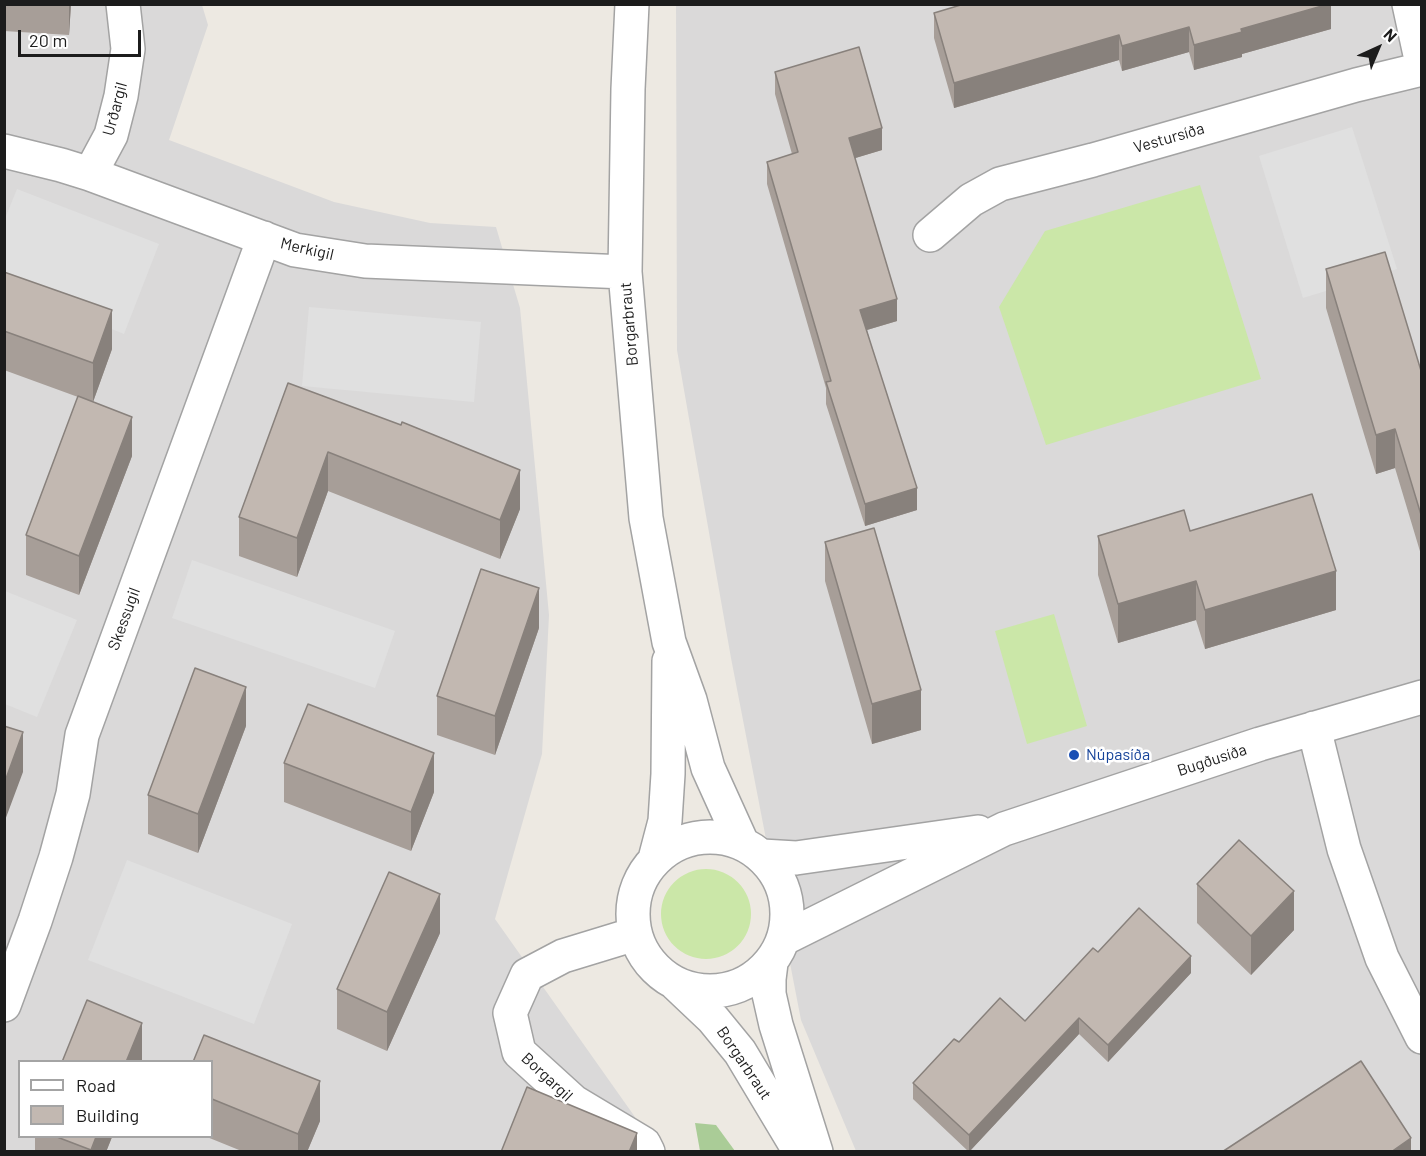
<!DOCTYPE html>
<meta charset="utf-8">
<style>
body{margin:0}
#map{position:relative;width:1426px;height:1156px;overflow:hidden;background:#ede9e2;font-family:Barlow,sans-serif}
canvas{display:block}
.frame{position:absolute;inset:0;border:6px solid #1c1c1c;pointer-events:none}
.legend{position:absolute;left:18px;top:1060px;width:195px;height:78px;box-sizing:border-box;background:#fff;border:2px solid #a4a4a4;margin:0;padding:8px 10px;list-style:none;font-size:18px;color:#1c1c1c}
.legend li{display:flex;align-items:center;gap:12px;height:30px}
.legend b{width:30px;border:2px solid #a4a4a4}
.north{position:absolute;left:1348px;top:18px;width:60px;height:60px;-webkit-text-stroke:4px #fff;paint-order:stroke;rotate:44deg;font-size:16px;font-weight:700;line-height:24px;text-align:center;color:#1c1c1c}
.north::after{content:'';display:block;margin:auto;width:21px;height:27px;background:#1c1c1c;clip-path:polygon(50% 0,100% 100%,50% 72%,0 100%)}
.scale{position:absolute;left:18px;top:30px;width:123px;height:27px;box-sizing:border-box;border:3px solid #1c1c1c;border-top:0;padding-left:8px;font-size:18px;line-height:21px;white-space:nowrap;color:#1c1c1c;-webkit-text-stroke:4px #fff;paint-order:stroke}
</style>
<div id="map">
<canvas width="1426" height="1156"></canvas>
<div class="frame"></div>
<ul class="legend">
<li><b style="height:8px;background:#fff"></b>Road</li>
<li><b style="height:16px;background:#c2b8b1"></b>Building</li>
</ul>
<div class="north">N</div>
<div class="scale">20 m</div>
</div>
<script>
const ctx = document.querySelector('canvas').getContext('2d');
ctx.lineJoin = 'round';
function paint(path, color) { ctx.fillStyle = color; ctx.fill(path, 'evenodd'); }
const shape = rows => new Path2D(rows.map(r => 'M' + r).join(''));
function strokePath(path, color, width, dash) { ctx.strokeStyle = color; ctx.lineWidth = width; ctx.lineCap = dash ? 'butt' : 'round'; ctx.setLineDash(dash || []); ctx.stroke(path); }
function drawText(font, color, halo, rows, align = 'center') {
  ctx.font = font + ' Barlow,sans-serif'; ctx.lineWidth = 5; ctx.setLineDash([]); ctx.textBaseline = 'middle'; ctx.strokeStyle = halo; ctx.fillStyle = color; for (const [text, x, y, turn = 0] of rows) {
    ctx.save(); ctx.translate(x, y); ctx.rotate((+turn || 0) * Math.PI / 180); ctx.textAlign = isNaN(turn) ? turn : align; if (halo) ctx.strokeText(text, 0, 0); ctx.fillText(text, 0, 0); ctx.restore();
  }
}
const residential = shape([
 [5,5,202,5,208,25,169,140,334,202,430,223,496,227,520,308,549,615,542,754,495,919,659,1151,5,1152],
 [20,1062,212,1062,212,1136,20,1136],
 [676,5,1421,5,1421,1151,856,1151,801,1020,731,658,677,350]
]);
const grass = shape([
 [1200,185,1261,379,1046,445,999,307,1045,231],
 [1054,614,1087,726,1027,744,995,631],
 '661 914a45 45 0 1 1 90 0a45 45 0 1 1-90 0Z'
]);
const forest = shape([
 [695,1123,716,1125,735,1151,700,1151]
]);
const parking = shape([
 [1352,127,1397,269,1303,298,1259,156],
 [17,189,159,244,124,334,5,286,4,221],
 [309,307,481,322,474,402,302,386],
 [192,560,395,631,375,688,172,618],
 [5,591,77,620,37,717,5,704],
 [127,860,292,924,254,1024,88,960]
]);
const minor = shape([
 [632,4,628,89,625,272,646,518,669,642,690,700,708,768,742,843],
 [1409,4,1422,64],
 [4,151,61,165,90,174,295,250,365,261,625,272],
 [90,174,111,135,121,96,128,49,123,4],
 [930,235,971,200,1000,184,1093,160,1356,85,1422,69],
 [1314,728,1344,849,1382,958,1422,1037],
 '633 914a77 77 0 1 1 154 0a77 77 0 1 1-154 0Z',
 [762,856,796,858,978,832],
 [655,859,665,821,668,774,669,661],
 [635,934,563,956,527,975,510,1013,519,1052,574,1102,644,1144,648,1152],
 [785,938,1004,829,1260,744,1422,697],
 [771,963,769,979,769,994,776,1025,816,1152],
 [676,984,713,1019,740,1052,800,1152],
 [4,1005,35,921,56,857,73,794,82,735,264,238]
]);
const wall = shape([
 [4,4,71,4,69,35,4,31],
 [1331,4,1331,29,1242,54,1242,57,1194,70,1189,52,1122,71,1119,60,954,108,934,38,934,13],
 [775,72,882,150,855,158,897,321,867,330,917,510,865,526,826,404,826,388,767,184,767,162,792,154,775,94],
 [1326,269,1422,374,1422,558,1395,468,1376,474,1326,308],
 [4,272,112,349,93,402,132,456,79,595,26,575,26,535,78,397,4,370],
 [288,383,520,509,500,559,328,491,297,577,239,556,239,517],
 [1190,531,1336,610,1205,649,1196,620,1118,643,1098,575,1098,536],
 [825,542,921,730,872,744,825,581],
 [539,628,495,755,437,735,437,696],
 [246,726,198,853,148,834,148,795],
 [284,763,434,792,411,851,284,802],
 [1197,884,1294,930,1251,975,1197,923],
 [440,933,387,1051,337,1029,337,989],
 [1191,973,1108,1062,1079,1034,969,1152,913,1099,913,1083,959,1042,1025,1021],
 [212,1062,320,1121,307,1152,244,1152,207,1137,212,1137],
 [35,1137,112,1137,106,1152,35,1152]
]);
const shadedWall = shape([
 [69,4,71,4,69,35],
 [1329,4,1331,4,1331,29,1242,54,1242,57,1194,70,1194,45,1241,29],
 [1189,27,1189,52,1122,71,1122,46],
 [1119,35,1119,60,954,108,954,83],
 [882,128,882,150,849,160,849,138],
 [897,299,897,321,860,332,860,310],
 [112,310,112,349,93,402,93,363],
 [132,417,132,456,79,595,79,556],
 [1395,429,1395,468,1376,474,1376,435],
 [328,452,328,491,297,577,297,538],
 [520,470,520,509,500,559,500,520],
 [917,488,917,510,865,526,865,504],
 [1336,571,1336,610,1205,649,1205,610],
 [1196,581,1196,620,1118,643,1118,604],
 [539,588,539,628,495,755,495,716],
 [246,687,246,726,198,853,198,814],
 [921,690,921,730,872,744,872,704],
 [23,732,23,772,4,823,4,784],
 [434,753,434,792,411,851,411,812],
 [1294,891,1294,930,1251,975,1251,936],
 [440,894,440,933,387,1051,387,1012],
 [1191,956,1191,973,1108,1062,1108,1045],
 [1079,1018,1079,1034,969,1152,969,1135],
 [142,1023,142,1062,126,1062],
 [320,1081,320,1121,307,1152,298,1152,298,1134],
 [637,1133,637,1152,629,1152],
 [96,1137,112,1137,106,1152,91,1152],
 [1411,1138,1411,1152,1391,1152]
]);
const building = shape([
 [964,4,1329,4,1241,29,1242,32,1194,45,1189,27,1122,46,1119,35,954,83,934,13,964,4],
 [859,47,882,128,849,138,897,299,860,310,917,488,865,504,826,382,831,381,767,162,798,152,775,72,859,47],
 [1385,252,1422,374,1422,518,1395,429,1376,435,1326,269,1385,252],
 [4,272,112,310,93,363,4,331,4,272],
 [288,383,401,425,402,422,520,470,500,520,328,452,297,538,239,517,288,383],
 [78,396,132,417,79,556,26,535,78,396],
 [1312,494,1336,571,1205,610,1196,581,1118,604,1098,536,1184,510,1190,531,1312,494],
 [874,528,921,690,872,704,825,542,874,528],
 [481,569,539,588,495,716,437,696,481,569],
 [195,668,246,687,198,814,148,795,195,668],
 [308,704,434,753,411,812,284,763,308,704],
 [4,726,23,732,4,784,4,726],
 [1239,840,1294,891,1251,936,1197,884,1239,840],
 [389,872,440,894,387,1012,337,989,389,872],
 [1139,908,1191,956,1108,1045,1079,1018,969,1135,913,1083,954,1039,959,1042,1000,998,1025,1021,1093,948,1098,952,1139,908],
 [87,1000,142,1023,126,1062,62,1062,87,1000],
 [204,1035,320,1081,298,1134,212,1099,212,1062,193,1062,204,1035],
 [1361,1061,1411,1138,1391,1152,1222,1152,1361,1061],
 [527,1087,637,1133,629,1152,501,1152,527,1087],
 [57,1137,96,1137,91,1150,57,1137]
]);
const markers = [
 [1074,755,6,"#1a4fb4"]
];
const streetNames = [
 ["Urðargil",115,109,-75],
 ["Vestursíða",1169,138,-16],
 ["Merkigil",307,249,13],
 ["Borgarbraut",629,324,-95],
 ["Skessugil",124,619,-70],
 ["Bugðusíða",1212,760,-18],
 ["Borgarbraut",744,1063,56],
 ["Borgargil",547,1077,43]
];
const transitNames = [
 ["Núpasíða",1086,755]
];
paint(residential, '#dad9d9');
paint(grass, '#cbe7a8');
paint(forest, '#aacc97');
paint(parking, '#e0e0e0');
strokePath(minor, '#a3a3a3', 36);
strokePath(minor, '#fff', 33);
paint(wall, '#a79e98');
paint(shadedWall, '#88817c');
paint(building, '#c2b8b1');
strokePath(building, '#88817c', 1.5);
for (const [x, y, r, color] of markers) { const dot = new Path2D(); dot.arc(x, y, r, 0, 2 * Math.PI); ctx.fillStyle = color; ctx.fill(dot); strokePath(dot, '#fff', 2); }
drawText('16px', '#1c1c1c', '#fff', streetNames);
drawText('16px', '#164399', '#fff', transitNames, 'left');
</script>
